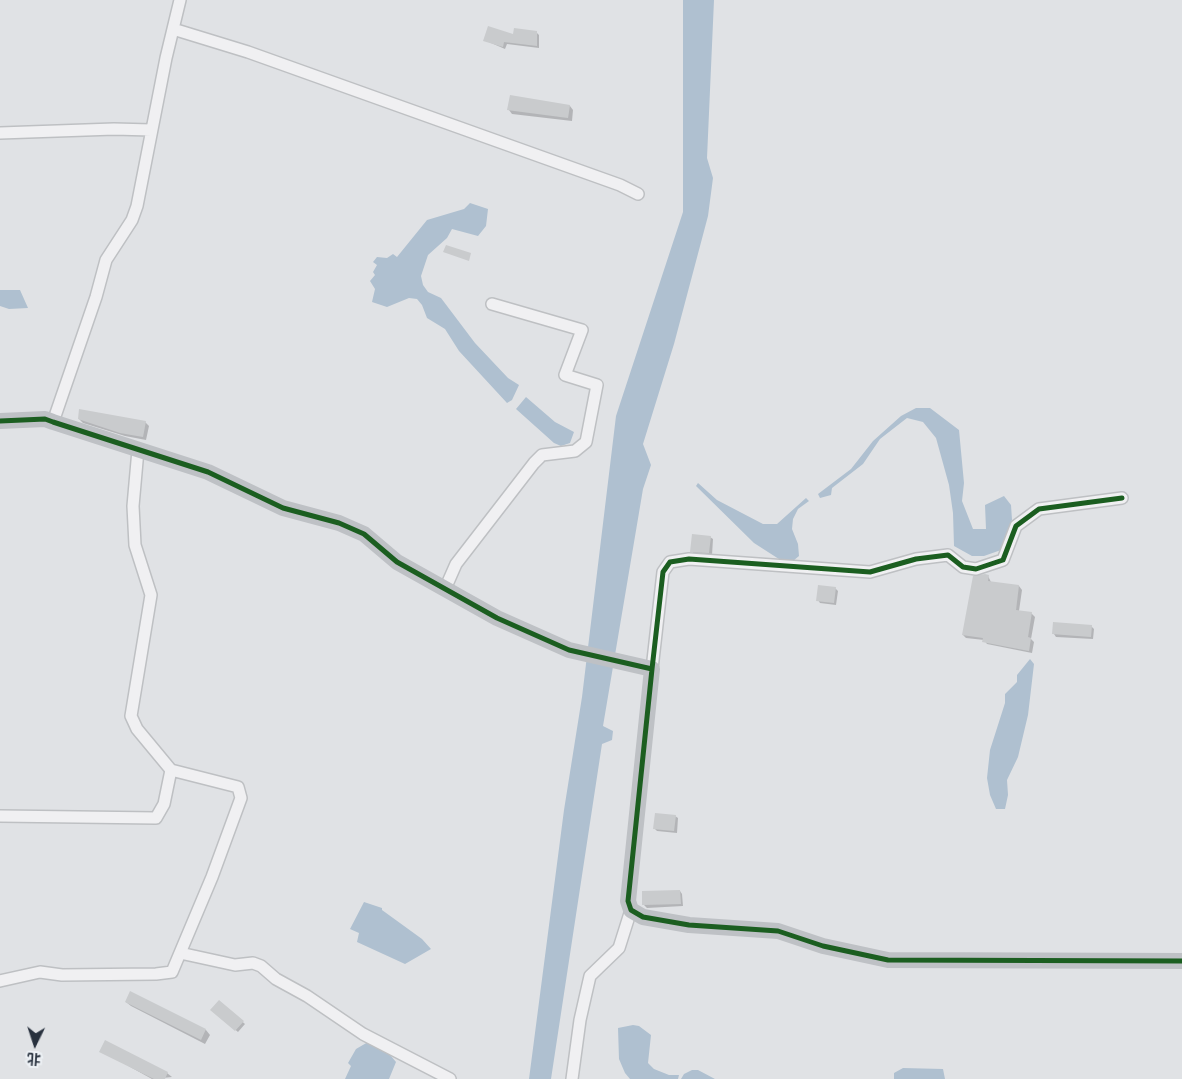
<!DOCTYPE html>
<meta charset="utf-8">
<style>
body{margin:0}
#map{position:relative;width:1182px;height:1079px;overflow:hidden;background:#e0e2e5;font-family:Quicksand,"Noto Sans SC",sans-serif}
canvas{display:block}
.north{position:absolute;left:10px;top:1019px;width:50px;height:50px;-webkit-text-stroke:4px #edf1f5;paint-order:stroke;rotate:184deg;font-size:14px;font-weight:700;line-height:20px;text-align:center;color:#28313e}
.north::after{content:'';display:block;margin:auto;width:18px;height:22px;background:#28313e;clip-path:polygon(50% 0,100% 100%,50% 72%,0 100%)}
</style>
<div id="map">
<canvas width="1182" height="1079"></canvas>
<div class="north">北</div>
</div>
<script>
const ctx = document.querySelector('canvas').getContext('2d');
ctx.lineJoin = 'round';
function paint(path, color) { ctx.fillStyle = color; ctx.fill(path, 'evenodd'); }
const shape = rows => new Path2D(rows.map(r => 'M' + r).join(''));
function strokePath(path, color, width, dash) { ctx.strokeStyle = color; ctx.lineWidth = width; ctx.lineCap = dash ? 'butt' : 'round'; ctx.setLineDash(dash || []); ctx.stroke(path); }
const water = shape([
 [683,0,714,0,707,158,713,178,708,216,674,344,643,444,651,465,643,489,603,726,613,731,612,740,602,744,551,1079,529,1079,564,810,582,697,616,416,683,212],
 [470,203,488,209,486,226,478,236,452,229,447,238,428,255,421,276,423,285,428,292,441,298,475,343,508,378,519,385,512,400,507,403,459,351,445,329,427,318,422,305,417,299,409,298,387,307,372,302,375,289,370,281,375,275,373,272,377,265,373,262,377,257,387,258,393,254,397,257,427,220,464,209],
 [0,290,20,290,28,308,9,309,0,306],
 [526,397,555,422,574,432,570,443,561,446,554,443,516,409],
 [916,408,930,408,959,430,964,483,962,501,973,529,986,529,985,505,1004,496,1011,505,1012,520,1001,550,984,556,972,556,954,546,953,513,949,485,936,438,923,422,907,418,880,439,863,464,832,488,831,495,820,498,818,494,851,469,873,441,901,416],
 [698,483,717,500,763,524,777,524,806,498,809,501,798,509,793,519,792,529,798,544,799,556,793,561,782,561,754,543,696,486],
 [1030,659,1034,664,1028,715,1018,757,1007,780,1008,795,1005,809,996,809,990,795,987,778,990,750,1005,703,1005,694,1017,682,1017,675],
 [364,902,382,908,382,910,422,939,431,949,405,964,357,942,359,933,350,929],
 [633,1025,639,1026,651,1035,648,1063,654,1069,669,1075,679,1075,678,1079,630,1079,625,1073,619,1059,618,1028],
 [368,1042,391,1056,396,1062,389,1079,345,1079,351,1066,348,1063,356,1049],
 [903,1068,943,1069,945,1079,894,1079,894,1073],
 [692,1070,698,1070,715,1079,681,1079,684,1074]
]);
const shadow = shape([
 [536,32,539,35,539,48,507,44,505,49,484,40],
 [570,106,573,110,572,121,512,114,509,110],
 [79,419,145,422,149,426,146,440,125,436,83,423],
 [710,537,713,539,712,555,694,554,692,551],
 [988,576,991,582,1019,586,1022,590,1019,611,1031,613,1035,617,1031,639,1034,642,1032,653,987,644,984,640,966,638,963,635],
 [835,588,838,591,836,605,820,603,818,600],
 [1091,626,1094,629,1093,639,1056,637,1054,634],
 [675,816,678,818,677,833,657,831,655,829],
 [680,891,682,894,683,906,647,908,644,905,643,893],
 [131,993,206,1030,210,1035,205,1044,131,1006,126,1002],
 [219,1001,245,1024,238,1032,212,1010],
 [101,1051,167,1073,172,1077,152,1079]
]);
const building = shape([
 [488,26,513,34,514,28,537,31,537,46,504,42,503,47,483,41],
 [510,95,570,105,568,118,507,110],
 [446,245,471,253,469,261,443,252],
 [79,409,146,421,143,437,120,433,78,419],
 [692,534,711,536,709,553,690,552],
 [985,574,989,575,988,581,1019,585,1016,610,1032,612,1028,637,1031,638,1029,651,982,642,983,638,962,635,973,576],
 [818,585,836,587,834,603,816,601],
 [1053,622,1092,625,1091,637,1052,634],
 [655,813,676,815,674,831,653,829],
 [680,890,681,904,642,905,642,891],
 [130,991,206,1029,201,1040,125,1002],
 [219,1000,244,1021,235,1031,210,1010],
 [105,1040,168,1072,165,1079,154,1079,99,1052]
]);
const street = shape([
 [173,29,248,52,620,185,638,194],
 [0,133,114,129,151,130],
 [53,422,96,297,106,260,132,220,137,206,166,58,180,0],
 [138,450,133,506,135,545,151,595,131,716,137,729,171,770],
 [445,589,456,564,534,463,542,455,575,451,586,442,597,385,565,375,582,330,492,304],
 [652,669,663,572,670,562,689,559,870,572,916,559,948,555,963,567,976,569,1003,560,1016,526,1039,509,1122,498],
 [0,816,156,818,164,804,171,770,238,787,241,798,212,877,180,953],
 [0,981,40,972,62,975,156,974,172,972,180,953,235,965,253,963,261,966,276,979,307,996,363,1034,450,1079],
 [572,1079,580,1020,590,976,619,948,631,910]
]);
const secondary = shape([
 [0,421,45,419,53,422,208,472,283,508,339,523,364,534,397,562,497,618,569,650,652,669,628,901,631,910,643,917,689,925,778,931,823,946,888,960,1182,961]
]);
const cycleway = shape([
 [0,421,45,419,53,422,208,472,283,508,339,523,364,534,397,562,497,618,569,650,652,669,628,901,631,910,643,917,689,925,778,931,823,946,888,960,1182,961],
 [652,669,663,572,670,562,689,559,870,572,916,559,948,555,963,567,976,569,1003,560,1016,526,1039,509,1122,498]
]);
paint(water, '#afc0d0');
paint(shadow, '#0003');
paint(building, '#c9cbcd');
strokePath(street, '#bec0c3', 14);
strokePath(street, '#f0f0f2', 11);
strokePath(secondary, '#bec1c5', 16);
strokePath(cycleway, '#1b5e20', 5);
</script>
